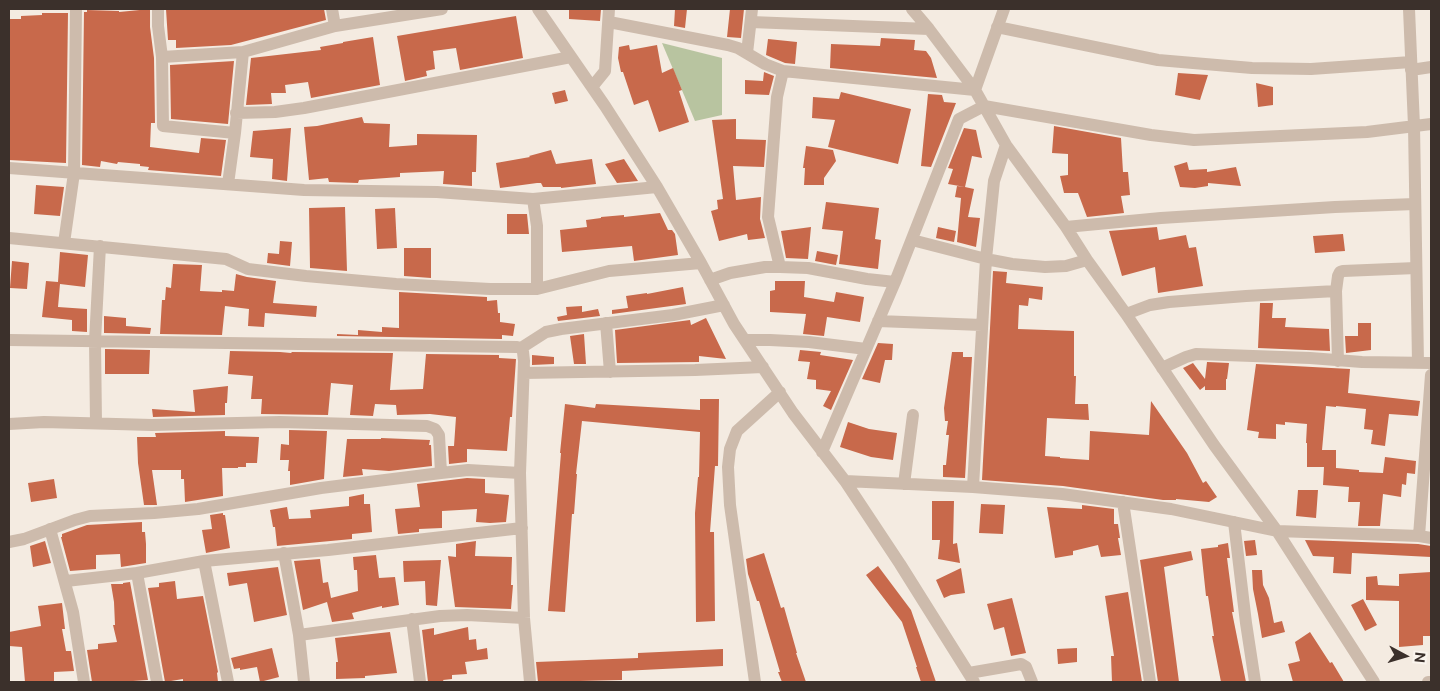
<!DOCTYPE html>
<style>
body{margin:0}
#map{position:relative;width:1440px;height:691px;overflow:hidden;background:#f4ebe1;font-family:"Public Sans",sans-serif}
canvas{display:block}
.frame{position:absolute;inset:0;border:10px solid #3b302b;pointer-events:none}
.north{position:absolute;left:1380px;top:631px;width:50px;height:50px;-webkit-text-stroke:4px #fbf5ee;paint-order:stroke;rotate:96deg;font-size:14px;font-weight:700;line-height:20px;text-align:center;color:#3b302b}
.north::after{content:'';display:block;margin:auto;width:18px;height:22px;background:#3b302b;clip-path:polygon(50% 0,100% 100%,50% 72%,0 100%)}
</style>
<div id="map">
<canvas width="1440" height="691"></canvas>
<div class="frame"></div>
<div class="north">N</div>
</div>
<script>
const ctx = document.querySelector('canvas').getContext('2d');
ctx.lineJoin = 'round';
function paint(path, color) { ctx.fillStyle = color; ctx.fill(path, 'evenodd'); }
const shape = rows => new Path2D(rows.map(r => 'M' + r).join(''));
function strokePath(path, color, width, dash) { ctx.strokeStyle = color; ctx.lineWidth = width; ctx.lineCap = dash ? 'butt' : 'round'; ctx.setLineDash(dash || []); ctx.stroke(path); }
const green = shape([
 [662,43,722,58,722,115,695,121]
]);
const building = shape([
 [150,9,150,27,154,58,155,123,151,123,150,147,199,153,201,138,226,140,221,176,148,170,149,167,140,166,140,164,118,162,117,164,101,161,100,167,82,165,84,12,87,12,87,10,119,11,119,12],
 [166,9,324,9,326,20,231,45,176,48,176,40,168,40],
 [569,9,601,9,600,21,569,19],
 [675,9,687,9,685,28,674,26],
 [730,9,744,9,741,38,727,37],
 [42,13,68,13,66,163,9,160,9,19,21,19,21,16,42,15],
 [516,16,523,58,460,70,456,48,433,51,435,69,426,71,427,76,405,81,397,36],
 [373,37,380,85,311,98,308,82,285,85,286,93,271,93,272,104,246,105,251,58,321,50,320,47,343,43,343,42],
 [881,38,915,40,914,50,926,51,931,58,937,78,830,68,831,44,880,46],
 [768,39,797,42,795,64,785,63,766,55],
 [629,45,630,50,657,45,662,73,673,68,682,90,679,91,689,122,659,132,648,100,634,105,623,72,621,72,618,58,619,47],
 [234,61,228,124,171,119,170,65],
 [764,72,774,76,769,95,745,94,745,80,763,81],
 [1178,73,1208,75,1200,100,1175,95],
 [1256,83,1273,87,1273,105,1258,107],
 [565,90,568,101,555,104,552,93],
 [841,92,911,109,898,164,828,147,835,120,812,118,813,97,839,99],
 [928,94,942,95,944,102,956,103,931,167,921,166],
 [362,117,364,123,390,124,389,147,417,145,417,134,477,135,476,172,472,172,472,186,443,184,444,171,400,173,400,177,359,180,358,183,329,182,328,178,309,180,304,127,317,126],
 [736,119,736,139,766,140,764,167,733,166,736,200,761,197,760,219,765,238,748,240,747,234,719,241,711,211,718,209,717,200,723,199,712,120],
 [1054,126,1121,138,1123,172,1128,172,1130,195,1121,196,1124,213,1087,217,1078,193,1064,193,1060,176,1068,175,1068,154,1052,153],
 [291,128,287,181,272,179,273,159,250,157,253,131],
 [964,128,976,130,982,158,972,156,965,187,974,189,968,217,980,218,976,247,957,242,961,198,955,197,957,186,965,187,948,184,953,169,948,168],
 [806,146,833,150,836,161,824,178,824,185,804,185,805,168,803,168],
 [551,150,556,164,592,159,596,184,561,188,561,187,543,187,541,183,537,183,500,188,496,163,530,157,529,156],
 [624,159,638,181,617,183,605,164],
 [1187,162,1189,170,1207,169,1207,172,1236,167,1241,186,1208,183,1208,186,1195,188,1180,187,1174,166],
 [36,185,64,187,60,216,34,214],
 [826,202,879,208,875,239,881,240,878,269,839,264,843,231,822,229],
 [345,207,347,271,310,268,309,208],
 [395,208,397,248,377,249,375,209],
 [660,213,668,230,672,230,675,234,678,255,634,261,632,246,562,252,560,230,587,227,586,220,601,218,601,217,624,215,624,217],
 [507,214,527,214,529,234,507,234],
 [811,227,808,259,786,258,781,231],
 [938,227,956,231,954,242,936,238],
 [1157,227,1159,240,1186,235,1189,248,1196,247,1203,286,1158,293,1155,267,1122,276,1109,231],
 [1343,234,1345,251,1315,253,1313,236],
 [280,241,292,242,290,266,267,263,268,253,279,254],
 [404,248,431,248,431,278,404,276],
 [817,251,838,255,836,265,815,261],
 [60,252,88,255,85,287,60,284,58,307,87,309,87,332,72,331,72,320,42,317,46,281,58,282],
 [12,261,29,263,27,289,10,288],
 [173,264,202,265,200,291,222,292,222,290,234,291,236,274,247,277,276,281,273,303,317,306,316,317,265,313,264,327,248,326,249,309,225,306,222,335,160,334,162,300,165,300,166,287,171,288],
 [993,271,1007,272,1006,283,1043,287,1042,300,1029,298,1028,306,1019,305,1018,329,1074,331,1074,376,1076,376,1075,404,1088,404,1089,420,1047,418,1045,456,1060,457,1060,458,1089,460,1090,431,1149,435,1151,401,1187,453,1203,483,1206,481,1217,497,1209,502,1176,499,1176,500,1163,500,1063,486,982,480],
 [775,281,805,281,804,297,834,302,836,292,864,297,860,322,827,317,824,336,803,334,806,314,770,312,770,291,775,290],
 [683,287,686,304,612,314,612,310,628,308,626,296,647,293,647,294],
 [399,292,487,297,487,301,497,300,498,313,500,313,500,322,515,324,513,336,502,335,502,339,337,336,337,334,358,335,358,330,382,332,382,327,399,328],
 [1260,303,1273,303,1272,318,1286,318,1285,327,1329,329,1330,351,1258,348],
 [582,306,582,312,598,309,600,316,558,321,557,317,567,315,566,307],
 [104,316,126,318,126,326,151,328,150,334,105,333,104,333],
 [706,318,726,359,699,356,699,362,617,363,615,330,690,320,691,325],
 [1358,323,1371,323,1371,350,1346,353,1345,336,1358,336],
 [584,334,586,364,574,364,570,336],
 [878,343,893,344,892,360,885,360,880,383,862,379],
 [105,349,150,350,149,374,105,374],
 [800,350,821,352,820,355,853,360,831,410,823,406,831,391,816,389,816,380,807,379,810,362,798,361],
 [230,351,280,352,291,353,292,352,393,353,390,390,423,389,426,354,499,355,499,358,516,359,512,417,510,417,507,451,467,449,467,462,449,464,448,446,454,446,456,417,430,414,397,415,396,405,375,404,373,416,350,415,353,385,331,383,328,415,261,414,262,399,251,399,253,376,228,374],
 [952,352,963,352,963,357,972,357,965,478,943,477,943,465,946,465,949,435,946,435,948,421,945,421,944,408],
 [532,355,554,357,554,364,532,365],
 [1207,362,1229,363,1227,379,1226,379,1226,390,1205,390,1205,386,1200,390,1183,368,1193,363,1205,379],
 [1256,364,1350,369,1348,393,1420,401,1418,416,1389,414,1385,446,1371,444,1373,430,1364,429,1366,409,1336,406,1336,407,1326,406,1322,450,1336,450,1336,468,1359,470,1359,472,1383,473,1385,457,1416,461,1415,474,1407,473,1406,485,1402,484,1401,497,1383,494,1380,526,1358,526,1360,502,1348,502,1349,487,1323,485,1324,467,1307,467,1307,443,1306,443,1307,424,1285,422,1285,425,1276,424,1276,439,1258,438,1259,432,1247,430],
 [228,386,227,403,225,403,225,415,153,417,152,409,195,412,193,390],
 [700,399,719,399,718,466,715,466,710,532,714,532,715,621,696,622,695,513,698,477,699,477,700,432,582,421,576,474,577,474,574,514,572,514,565,612,548,611,561,453,560,453,565,404,595,408,596,404,700,410],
 [848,422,869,429,897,433,893,460,871,457,840,447],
 [289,430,327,431,324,479,290,485,290,471,288,471,289,460,280,460,281,444,289,445],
 [225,431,225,436,259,437,257,463,246,463,246,467,238,467,238,468,222,468,223,496,185,502,184,479,181,479,181,470,152,470,157,505,144,505,138,463,137,437,156,437,155,433],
 [381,438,430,440,429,445,431,445,432,466,389,471,362,469,363,475,343,477,347,439,381,439],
 [467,478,485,479,485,493,509,495,506,522,490,523,476,522,477,509,442,511,442,528,419,529,419,532,398,534,395,509,420,507,417,484],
 [54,479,57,498,31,502,28,483],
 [1298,490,1318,490,1316,518,1296,516],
 [364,494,364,504,370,504,372,532,352,534,352,539,277,546,275,527,273,527,270,510,287,507,289,519,311,518,310,510,349,506,349,497],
 [932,501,954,501,953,544,957,543,960,563,938,559,940,540,932,540],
 [981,504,1005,505,1003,534,979,533],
 [1082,505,1114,509,1114,524,1118,524,1120,538,1118,538,1121,555,1101,557,1098,545,1073,551,1073,555,1055,558,1047,507,1082,509],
 [223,513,223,515,225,515,230,548,206,553,202,530,212,529,210,515],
 [142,522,142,532,145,532,146,544,146,563,121,567,120,554,96,555,96,569,70,571,61,537,62,537,62,534,87,525],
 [1255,540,1257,555,1246,556,1244,541],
 [1305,540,1418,544,1431,546,1431,557,1352,553,1351,574,1333,573,1334,557,1313,556],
 [45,541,51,563,33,567,30,546],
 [476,541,475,556,512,557,511,585,513,585,511,609,455,607,448,556,456,557,456,544],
 [1228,543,1230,558,1227,558,1234,612,1232,612,1246,682,1221,682,1212,636,1214,636,1208,596,1206,596,1201,549,1218,547,1218,545],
 [1191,551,1193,560,1164,567,1179,682,1158,682,1140,560],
 [764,553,781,608,784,607,797,653,796,653,806,682,782,682,778,672,780,672,759,601,757,601,748,574,746,559],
 [376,555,379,578,395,577,399,605,382,608,382,606,352,613,354,619,332,622,327,602,303,610,294,561,320,559,323,583,328,582,331,598,358,591,357,570,354,570,353,557],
 [441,560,437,606,426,605,425,581,404,582,403,561],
 [878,566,911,610,936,682,921,682,916,667,917,667,902,622,866,575],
 [278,567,287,615,254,622,247,583,229,586,227,573],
 [961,568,965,593,951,595,944,598,936,580],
 [1252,570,1262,570,1263,585,1269,598,1274,623,1282,621,1285,632,1262,638,1258,614,1253,589],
 [1431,572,1431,636,1423,636,1423,645,1399,647,1399,601,1366,600,1366,577,1377,576,1378,585,1399,586,1399,574],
 [175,581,177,599,203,596,218,672,217,673,218,682,183,682,183,679,165,682,148,588,159,587,159,583],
 [130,582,148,680,118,682,92,682,87,650,98,649,98,644,117,642,113,625,115,625,114,602,111,584,123,584,123,583],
 [1128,592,1142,682,1112,682,1111,656,1114,656,1105,596],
 [1012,598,1026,653,1011,656,1004,627,994,630,987,604],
 [1363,599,1377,625,1365,631,1351,605],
 [62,603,65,629,62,629,66,651,71,651,74,671,54,672,54,682,25,682,22,647,9,646,9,632,41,626,38,606],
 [468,627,469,640,476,639,477,650,487,648,488,659,465,662,467,674,452,675,452,679,443,680,444,682,428,682,422,630,434,628,434,635],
 [390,632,397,673,365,676,365,678,336,679,336,662,338,662,335,638],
 [1310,632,1330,663,1332,662,1344,682,1293,682,1288,664,1300,661,1295,642],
 [272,648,279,677,260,682,257,667,240,670,240,668,234,669,231,658],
 [1077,648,1077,662,1058,664,1057,649],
 [723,649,723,666,622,671,622,680,538,682,536,662,638,658,638,653]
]);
const minor = shape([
 [158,9,158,26,162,57],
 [332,9,335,26],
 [538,9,605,106,657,187,701,263,734,324,793,413,845,481,900,564,974,682],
 [912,9,929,29,975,90,1006,145,1066,227,1087,260,1126,314,1214,445,1277,531,1374,682],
 [1409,9,1414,126,1418,363],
 [609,22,728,45,738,48,765,64,783,71,975,90,1004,9],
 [751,22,929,29],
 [997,27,1158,60,1252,68,1311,69,1411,62],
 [747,53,752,9],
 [1411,70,1431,67],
 [592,87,605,71,609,9],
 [236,113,275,112,304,108,571,57],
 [235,133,163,126,162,57,243,52,335,26,442,9],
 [9,168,304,190,437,192,533,199,657,187],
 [228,184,235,133,243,52],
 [533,199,537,226,537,289],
 [1066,227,1161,218,1335,207,1415,204],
 [9,238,226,259,248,269,306,276,396,284,490,289,537,289,609,271,701,263],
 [912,240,986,259,1012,264,1045,267,1066,266,1087,260],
 [64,243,74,173,76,9],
 [780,267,768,217,777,97,783,71],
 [710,280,730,273,765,267,780,267,808,268,867,279,895,282],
 [1126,314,1150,305,1169,302,1246,296,1336,291],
 [878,321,982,325],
 [606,323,610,372],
 [9,340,517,347,521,348,546,332,561,329,673,315,724,305],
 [746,340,770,340,809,342,866,349],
 [521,348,523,352,524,361,520,473,524,618,530,682],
 [1338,361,1336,291,1338,276,1340,272,1343,271,1416,268],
 [1162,368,1186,357,1196,354,1310,358,1362,362,1431,363],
 [524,373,695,370,763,367],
 [96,423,95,341,100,246],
 [9,424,44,422,152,425,280,422,427,426,435,429,439,435,441,473],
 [822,452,895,282,959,119,984,106,1151,135,1194,140,1367,132,1431,124],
 [845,481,973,487,1062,494,1171,509,1277,531,1419,536,1431,538],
 [904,484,913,415],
 [973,487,986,259,994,181,1006,145],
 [1123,502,1150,682],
 [1234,522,1246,623,1255,682],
 [50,529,73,612,84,682],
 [1419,536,1431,375],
 [9,542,24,539,75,520,90,516,154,513,198,509,321,488,441,473,468,470,520,473],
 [284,553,299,635,304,682],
 [204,561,228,682],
 [137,573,157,682],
 [66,581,137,573,204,561,328,550,522,528],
 [412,619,420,682],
 [299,635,440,616,467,615,524,618],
 [969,673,1021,664,1026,667,1032,682],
 [755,682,730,505,728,467,730,449,737,431,780,392],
 [1428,682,1431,682]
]);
paint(green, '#b8c4a0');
paint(building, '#c8694b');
strokePath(minor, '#cdbbac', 12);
</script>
